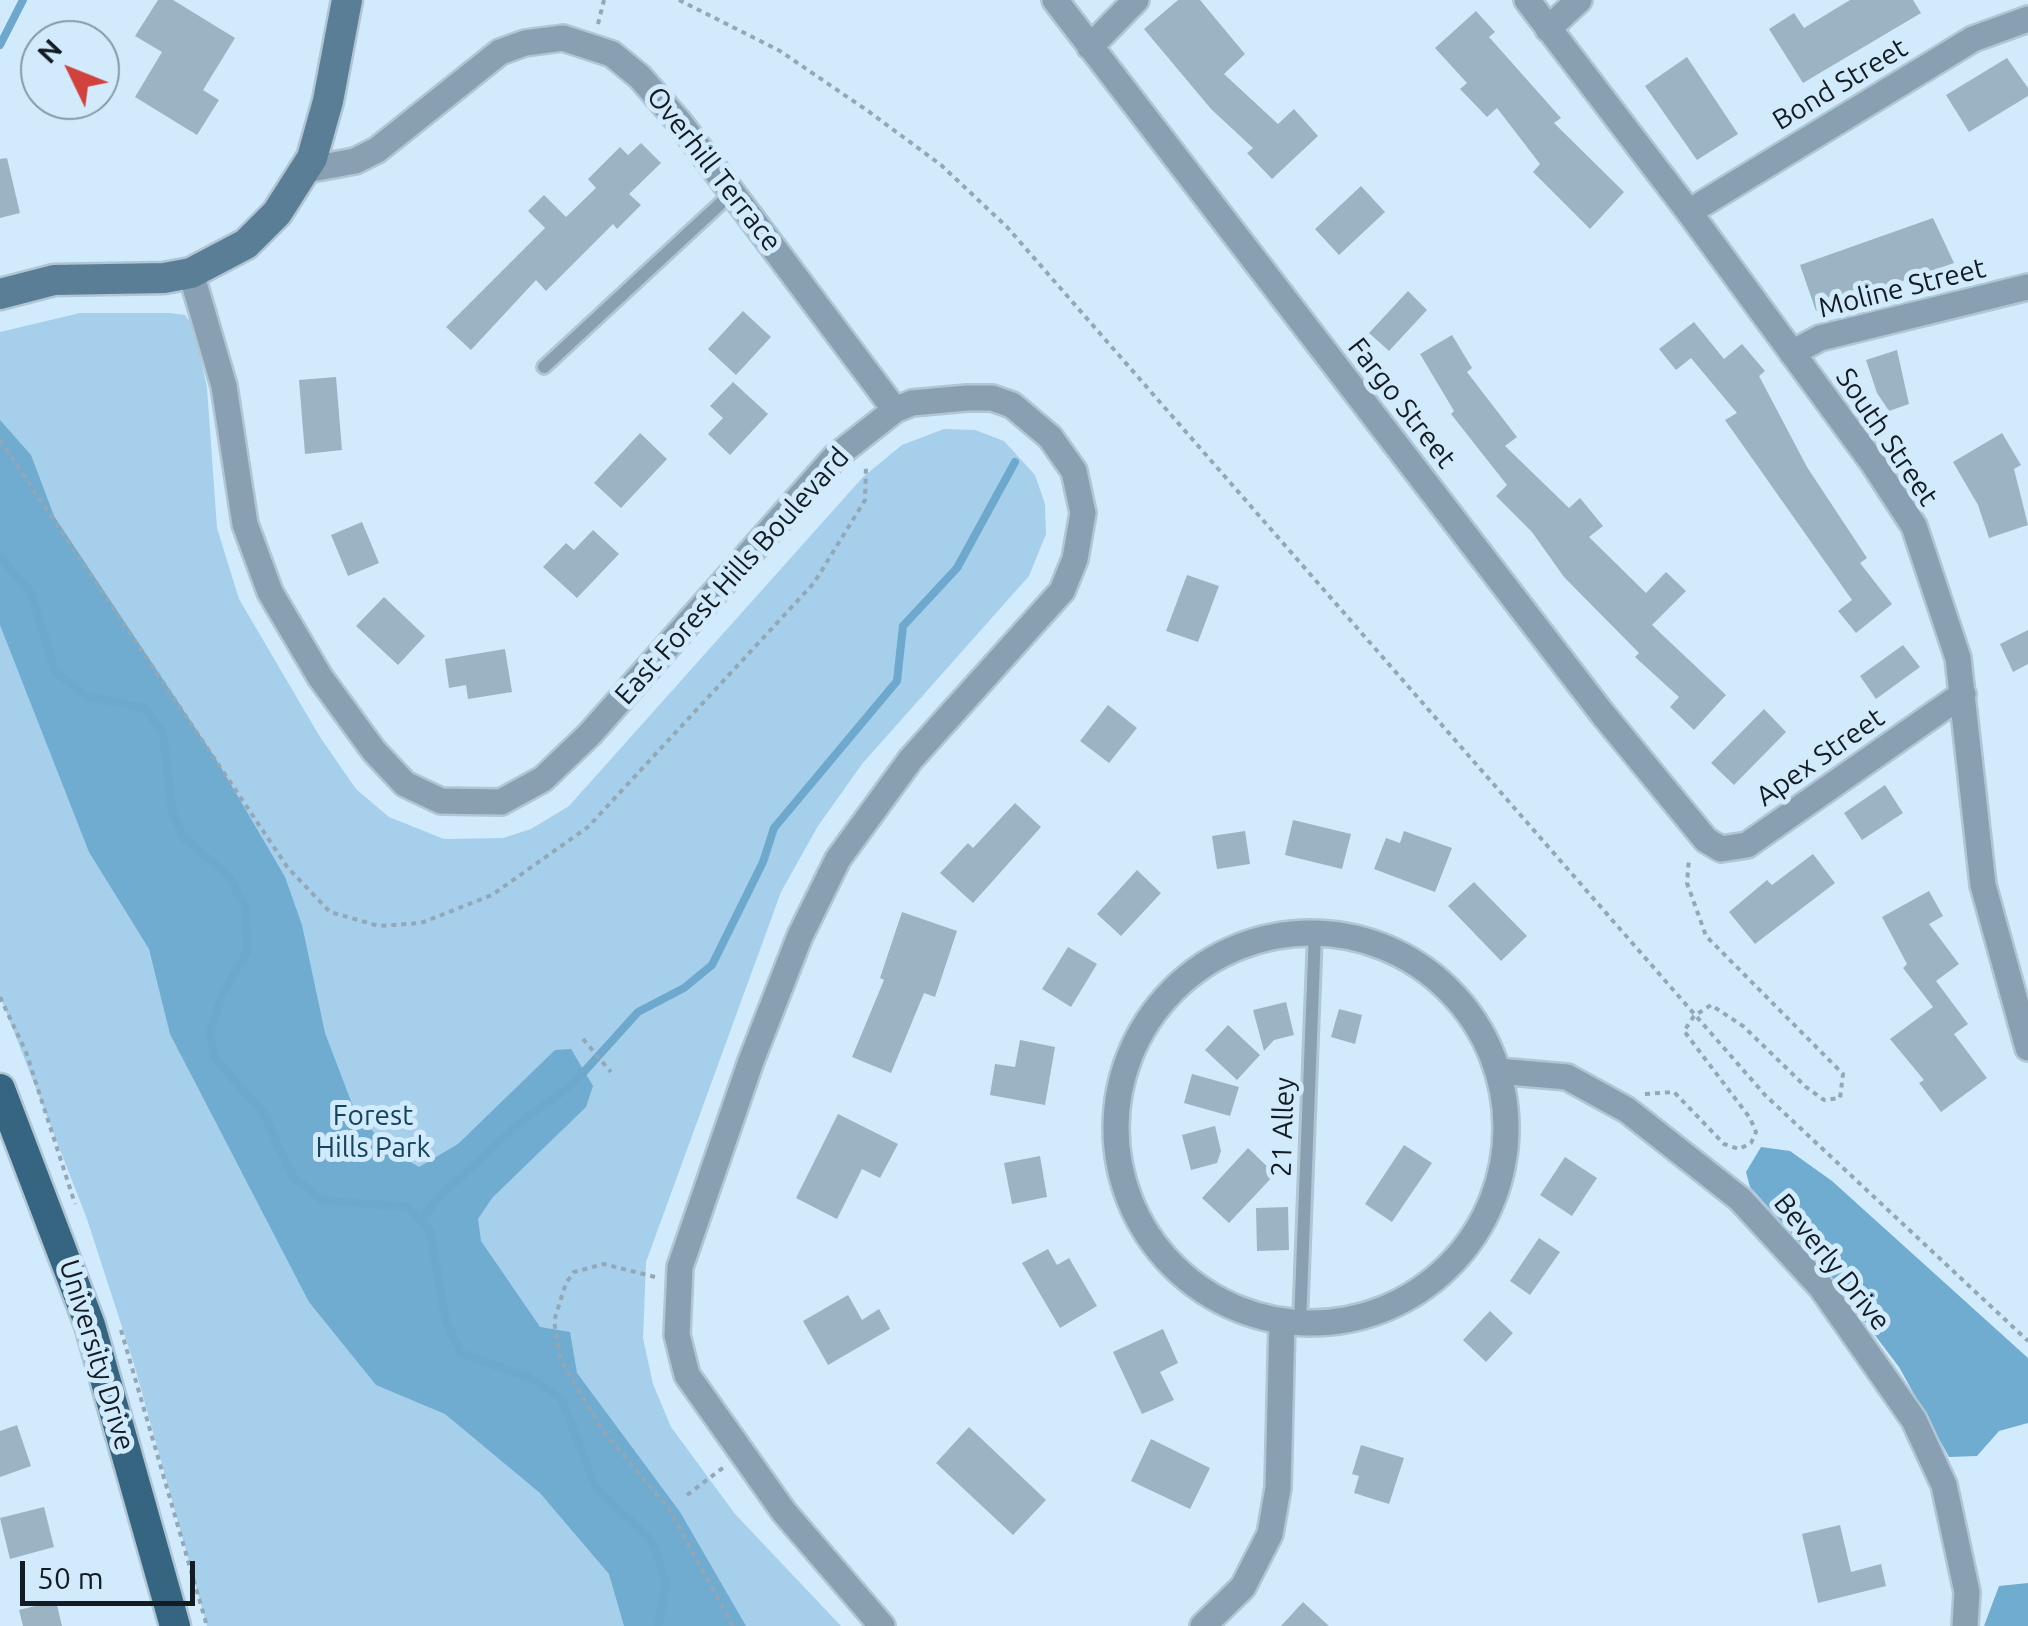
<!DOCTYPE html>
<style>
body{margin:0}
#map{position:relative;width:2028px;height:1626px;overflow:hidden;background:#d2ebfc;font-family:Ubuntu,sans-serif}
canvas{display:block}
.north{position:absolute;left:20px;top:20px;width:100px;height:100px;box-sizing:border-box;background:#d2ebfc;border:2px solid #8698a5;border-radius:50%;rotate:313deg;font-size:28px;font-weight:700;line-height:40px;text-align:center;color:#131c22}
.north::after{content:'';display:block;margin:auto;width:35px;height:45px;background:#d0423b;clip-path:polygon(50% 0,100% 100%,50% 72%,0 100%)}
.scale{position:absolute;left:20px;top:1561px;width:175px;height:45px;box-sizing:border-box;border:5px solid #131c22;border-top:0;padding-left:12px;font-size:30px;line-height:35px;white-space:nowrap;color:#131c22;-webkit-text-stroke:8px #d2ebfc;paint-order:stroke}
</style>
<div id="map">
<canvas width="2028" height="1626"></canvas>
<div class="north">N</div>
<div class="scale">50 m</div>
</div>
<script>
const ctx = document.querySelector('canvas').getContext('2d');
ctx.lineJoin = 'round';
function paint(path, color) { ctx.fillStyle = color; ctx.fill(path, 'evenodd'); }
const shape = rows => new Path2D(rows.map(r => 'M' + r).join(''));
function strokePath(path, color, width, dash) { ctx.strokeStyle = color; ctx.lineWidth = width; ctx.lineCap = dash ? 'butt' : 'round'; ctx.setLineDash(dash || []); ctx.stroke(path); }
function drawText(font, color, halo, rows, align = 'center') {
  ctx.font = font + ' Ubuntu,sans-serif'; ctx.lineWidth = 10; ctx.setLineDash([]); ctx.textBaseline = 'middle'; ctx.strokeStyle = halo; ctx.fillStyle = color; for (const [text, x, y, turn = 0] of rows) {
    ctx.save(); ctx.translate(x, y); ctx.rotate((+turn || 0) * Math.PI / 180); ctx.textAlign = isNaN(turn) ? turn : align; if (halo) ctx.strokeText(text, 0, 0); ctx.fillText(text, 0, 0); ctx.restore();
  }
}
const green = shape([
 [80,313,170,313,185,315,194,327,207,388,217,528,239,599,320,737,356,789,389,817,444,839,503,838,531,829,569,806,863,477,902,445,944,429,975,430,1004,441,1035,475,1045,504,1046,534,1029,576,862,764,818,826,781,892,646,1262,643,1338,653,1384,671,1427,735,1514,841,1626,207,1626,134,1364,87,1219,0,996,0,332]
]);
const forest = shape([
 [0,420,31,455,54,516,216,759,285,877,302,925,325,1033,352,1104,385,1147,419,1167,458,1144,555,1050,571,1049,593,1086,586,1107,492,1198,478,1219,481,1241,540,1327,570,1332,577,1373,680,1512,746,1626,624,1626,609,1574,540,1493,445,1414,376,1385,309,1302,170,1034,149,949,89,852,0,625],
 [1761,1147,1790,1151,1832,1181,2028,1358,2028,1423,1999,1431,1977,1456,1949,1457,1899,1367,1827,1272,1750,1187,1746,1172],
 [2028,1583,2028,1626,1984,1626,1999,1586]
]);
const stream = shape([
 [0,45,23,0],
 [0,557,31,593,55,671,86,696,145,708,163,733,172,811,184,838,229,876,246,909,247,952,222,995,210,1031,214,1057,263,1113,293,1177,322,1200,407,1207,430,1231,446,1322,461,1353,530,1378,561,1398,595,1486,654,1544,666,1584,658,1626],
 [420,1220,439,1197,523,1120,573,1084,638,1012,684,988,712,965,763,862,774,828,897,681,903,626,957,568,1015,462]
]);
const building = shape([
 [158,0,173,0,235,38,203,90,219,100,197,135,135,97,162,52,135,36],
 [1178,0,1200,0,1245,54,1224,74,1278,124,1294,109,1318,136,1272,179,1247,153,1253,148,1211,109,1144,29],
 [1850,0,1913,0,1921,13,1803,83,1769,29,1794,13,1804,28],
 [1476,11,1495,32,1489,37,1561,118,1554,123,1624,192,1590,229,1533,172,1540,164,1497,108,1487,117,1460,89,1467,83,1435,48],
 [1687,57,1738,134,1697,160,1645,86],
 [2007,58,2028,88,2028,96,1969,132,1946,95],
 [641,143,661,163,629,194,641,205,617,229,613,224,546,291,536,280,471,350,446,327,545,228,528,211,544,195,566,217,596,188,588,179,620,147,628,155],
 [7,158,20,213,0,218,0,159],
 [1361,186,1385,212,1339,255,1315,229],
 [1933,218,1954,263,1816,311,1800,265],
 [1408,291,1427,310,1389,351,1369,333],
 [743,311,771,337,736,375,708,349],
 [1694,322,1724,359,1742,344,1765,371,1759,376,1807,467,1867,558,1860,563,1892,604,1856,633,1838,611,1852,600,1725,420,1737,413,1691,358,1676,370,1659,349],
 [1452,335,1472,368,1467,372,1517,437,1505,446,1569,508,1580,498,1603,526,1589,537,1646,593,1666,572,1686,591,1652,625,1726,695,1694,730,1670,707,1679,697,1635,657,1639,653,1564,577,1532,532,1496,496,1507,485,1451,414,1454,411,1420,354],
 [1897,350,1909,404,1889,411,1877,393,1866,360],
 [336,377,342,450,305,454,299,380],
 [733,382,768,414,730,455,708,434,723,418,710,406],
 [640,433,667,459,621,508,594,483],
 [2002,433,2021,465,2014,469,2028,525,1989,538,1978,505,1953,462],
 [362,522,379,563,348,576,331,535],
 [593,530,619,554,577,598,543,567,566,543,574,550],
 [1187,575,1219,586,1198,642,1166,631],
 [384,597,425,636,398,665,356,626],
 [2028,630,2028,664,2013,672,2000,644],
 [1903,645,1920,667,1876,699,1860,676],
 [505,649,512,692,468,699,466,685,449,688,445,659],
 [1108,705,1137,728,1109,763,1080,741],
 [1764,709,1786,732,1734,785,1711,763],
 [1885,785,1903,813,1862,840,1844,813],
 [1015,803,1041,827,973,903,940,873,968,843,973,848],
 [1293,820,1351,834,1342,869,1285,855],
 [1245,831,1250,864,1217,869,1212,836],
 [1404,831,1452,848,1435,892,1374,869,1386,838,1400,843],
 [1813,854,1835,883,1755,944,1729,912,1767,880,1772,885],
 [1137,870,1161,893,1121,936,1097,914],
 [1474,882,1527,936,1501,961,1448,906],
 [1929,891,1943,916,1929,924,1959,964,1936,981,1968,1024,1954,1034,1987,1078,1941,1112,1919,1083,1924,1080,1890,1039,1933,1007,1903,968,1907,964,1882,917],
 [902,912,957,931,935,997,924,993,891,1073,852,1057,884,980,880,978],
 [1068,947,1097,964,1071,1007,1042,989],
 [1286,1002,1294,1035,1274,1040,1264,1051,1253,1010],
 [1339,1009,1362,1015,1355,1044,1331,1037],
 [1228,1025,1260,1055,1237,1080,1205,1050],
 [1020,1040,1055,1047,1045,1105,990,1095,995,1064,1015,1067],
 [1192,1074,1239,1087,1230,1116,1184,1103],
 [838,1114,898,1144,880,1178,862,1169,837,1219,796,1198],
 [1215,1126,1221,1151,1217,1163,1191,1170,1182,1135],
 [1404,1145,1432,1163,1392,1222,1365,1204],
 [1248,1148,1275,1174,1229,1223,1202,1198],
 [1040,1156,1047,1197,1012,1204,1004,1163],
 [1565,1157,1597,1178,1572,1216,1540,1195],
 [1288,1207,1289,1250,1257,1251,1256,1208],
 [1539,1238,1560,1252,1530,1295,1510,1281],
 [1048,1249,1057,1265,1069,1258,1097,1306,1060,1328,1022,1263],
 [848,1295,862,1320,879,1309,890,1329,828,1365,803,1321],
 [1490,1311,1513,1333,1486,1362,1463,1340],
 [1163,1329,1178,1363,1160,1372,1174,1400,1142,1414,1113,1352],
 [17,1425,31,1466,0,1477,0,1431],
 [969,1427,1046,1500,1013,1535,936,1463],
 [1151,1439,1210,1468,1190,1509,1131,1481],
 [1361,1445,1404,1458,1389,1504,1354,1493,1359,1476,1352,1474],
 [44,1507,54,1547,10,1559,0,1518],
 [1840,1525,1851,1572,1881,1564,1886,1586,1818,1603,1802,1534],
 [56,1601,62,1626,23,1626,19,1610],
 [1303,1602,1329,1626,1281,1626]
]);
const path = shape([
 [679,0,780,51,868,111,941,165,1007,227,1765,1095,2028,1341],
 [598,24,604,0],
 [0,440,288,868,330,912,379,926,421,923,492,895,588,827,814,583,865,500,866,465],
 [0,997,26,1052,75,1204],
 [583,1039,611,1072],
 [1645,1094,1674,1092,1724,1144,1739,1149,1751,1143,1756,1132,1750,1118,1684,1031,1694,1016,1711,1005,1743,1026,1806,1087,1824,1100,1840,1098,1843,1074,1706,936,1687,883,1689,858],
 [655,1277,604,1264,574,1272,566,1283,554,1321,561,1361,603,1431,669,1509,733,1626],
 [121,1330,207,1626],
 [687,1495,724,1467]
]);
const lane = shape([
 [544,367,733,192],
 [1300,1323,1315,933]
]);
const street = shape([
 [1055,0,1602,713,1706,840,1721,849,1747,845,1963,694],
 [1527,0,1689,212,1873,463,1914,526,1958,658,1983,885,2028,1048],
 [1548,29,1579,0],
 [1090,47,1136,0],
 [306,170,355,161,377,150,500,52,525,43,563,38,612,54,640,77,680,123,895,410],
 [1689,212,1973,39,2028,19],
 [191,273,224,386,245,524,270,592,320,677,374,751,405,784,441,801,501,802,543,779,590,734,835,457,895,410,912,403,967,398,992,398,1012,405,1050,437,1074,471,1083,513,1075,559,1062,591,911,759,838,859,800,936,751,1061,680,1267,677,1335,687,1375,784,1512,882,1626],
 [1792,353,1820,338,2028,287],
 '1116 1128a195 195 0 1 1 390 0a195 195 0 1 1-390 0Z',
 [1498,1071,1567,1077,1627,1110,1740,1199,1821,1287,1914,1420,1944,1485,1967,1592,1965,1626],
 [1203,1626,1243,1587,1270,1534,1278,1488,1282,1321]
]);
const secondary = shape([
 [0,294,54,280,164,278,191,273,246,244,277,213,312,158,328,101,347,0]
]);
const primary = shape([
 [0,1089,90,1325,175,1626]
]);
const streetNames = [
 ["Bond Street",1840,84,-31],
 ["Overhill Terrace",714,169,52],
 ["Moline Street",1902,288,-14],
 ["Fargo Street",1402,403,52],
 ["South Street",1887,437,56],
 ["East Forest Hills Boulevard",732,576,-48],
 ["Apex Street",1820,757,-35],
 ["21 Alley",1283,1127,-88],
 ["Beverly Drive",1832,1262,51],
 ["University Drive",97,1355,73]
];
const parkNames = [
 ["Forest",373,1116],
 ["Hills Park",373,1148]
];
paint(green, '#a5cfeb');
paint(forest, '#70abd0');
strokePath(stream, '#6ea8cd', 8);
paint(building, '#9bb3c3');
strokePath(lane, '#b0c6d5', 18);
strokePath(street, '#b0c6d5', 30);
strokePath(secondary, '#b0c6d5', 35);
strokePath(primary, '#b0c6d5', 35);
strokePath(path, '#93a7b5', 4, [5, 5]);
strokePath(lane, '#88a0b1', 12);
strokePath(street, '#88a0b1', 25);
strokePath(secondary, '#597e96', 30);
strokePath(primary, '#366582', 30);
drawText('28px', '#131c22', '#d2ebfc', streetNames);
drawText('28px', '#15445e', '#d2ebfc', parkNames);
</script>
